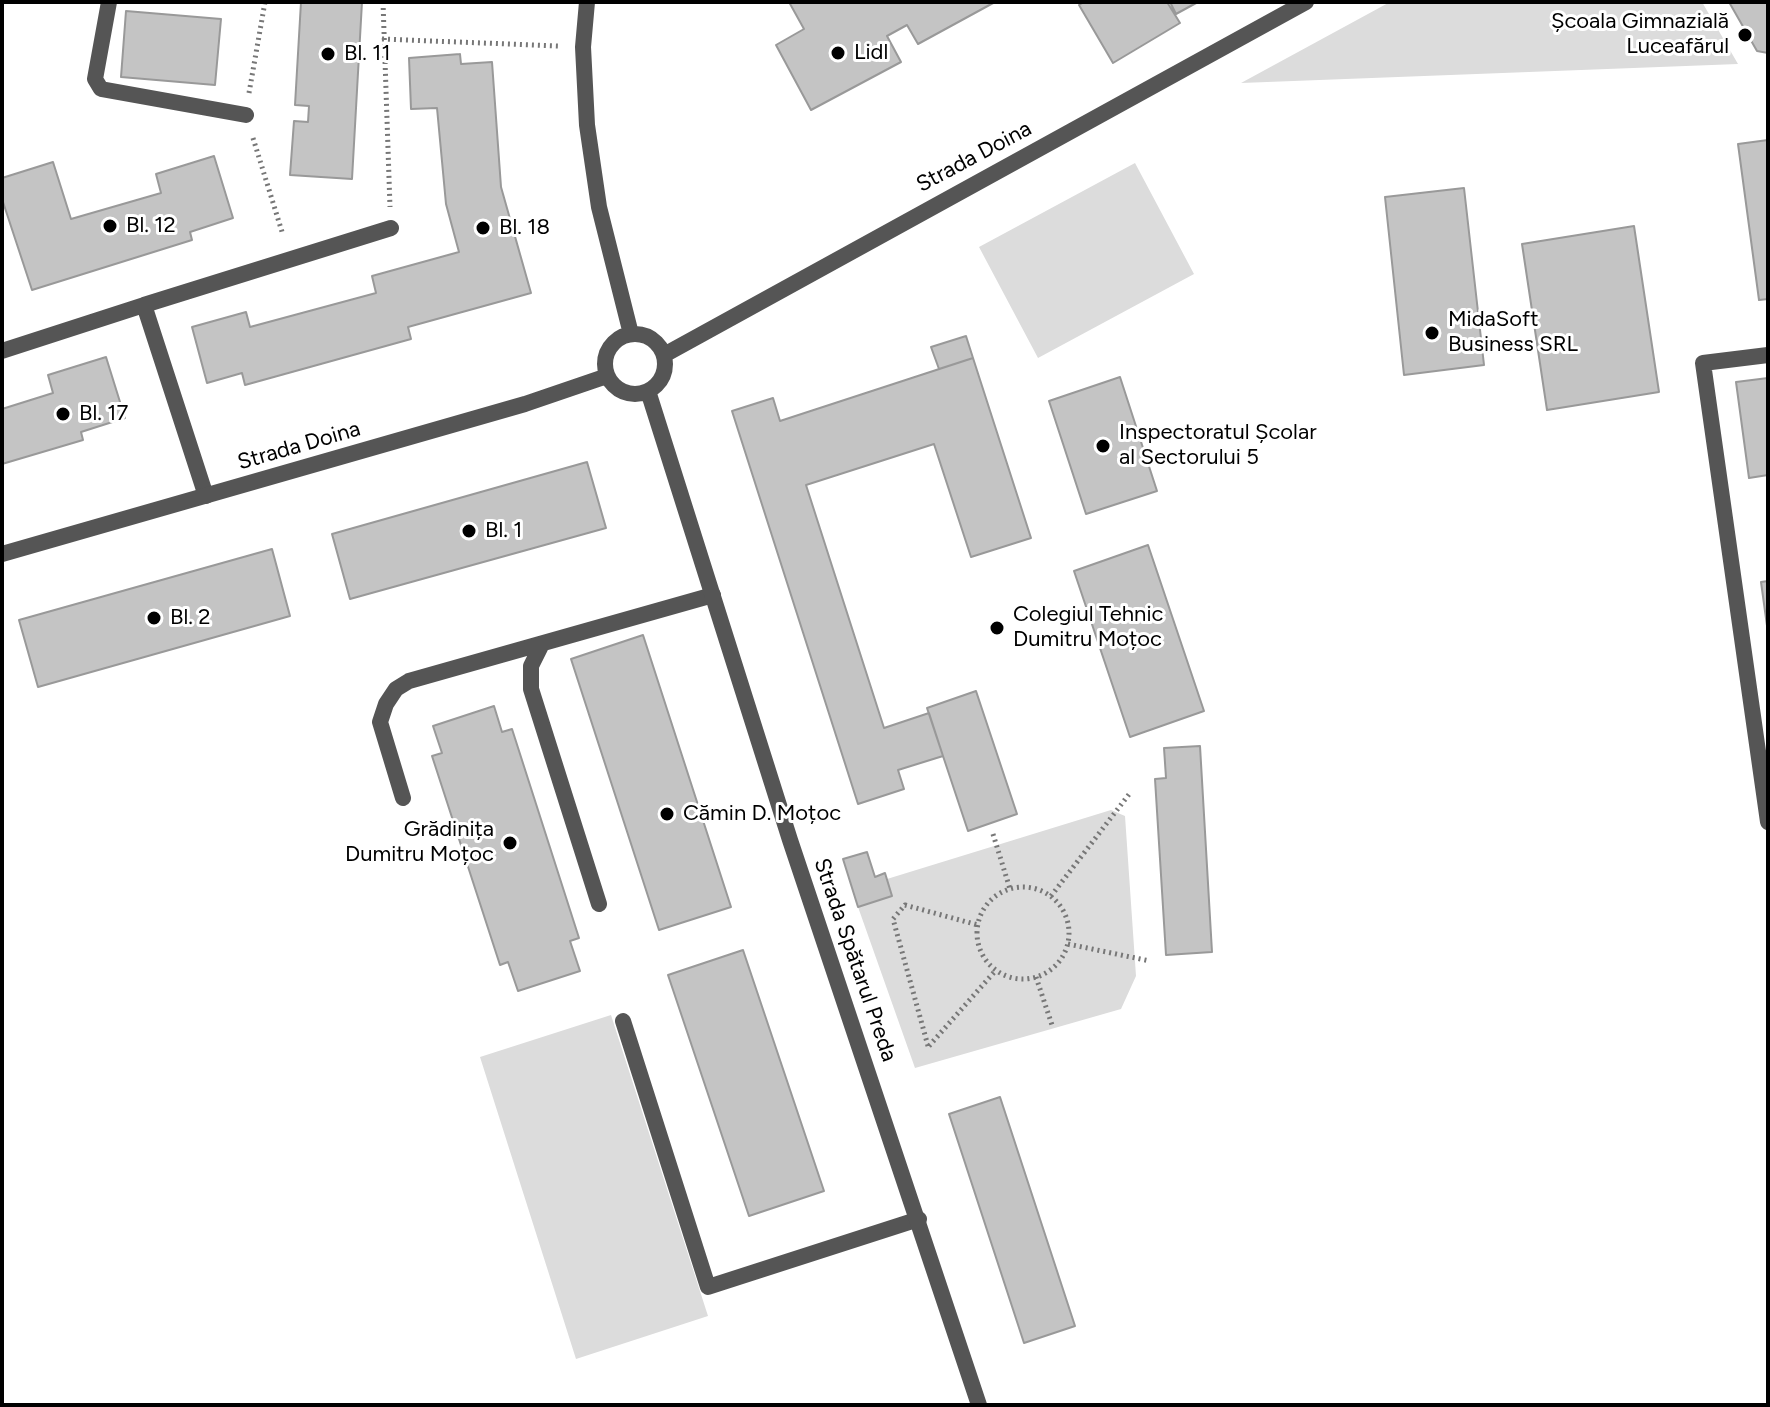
<!DOCTYPE html>
<meta charset="utf-8">
<style>
body{margin:0}
#map{position:relative;width:1770px;height:1407px;overflow:hidden;background:#fff;font-family:Figtree,sans-serif}
canvas{display:block}
.frame{position:absolute;inset:0;border:4px solid #000;pointer-events:none}
</style>
<div id="map">
<canvas width="1770" height="1407"></canvas>
<div class="frame"></div>
</div>
<script>
const ctx = document.querySelector('canvas').getContext('2d');
ctx.lineJoin = 'round';
function paint(path, color) { ctx.fillStyle = color; ctx.fill(path, 'evenodd'); }
const shape = rows => new Path2D(rows.map(r => 'M' + r).join(''));
function strokePath(path, color, width, dash) { ctx.strokeStyle = color; ctx.lineWidth = width; ctx.lineCap = dash ? 'butt' : 'round'; ctx.setLineDash(dash || []); ctx.stroke(path); }
function drawText(font, color, halo, rows, align = 'center') {
  ctx.font = font + ' Figtree,sans-serif'; ctx.lineWidth = 6; ctx.setLineDash([]); ctx.textBaseline = 'middle'; ctx.strokeStyle = halo; ctx.fillStyle = color; for (const [text, x, y, turn = 0] of rows) {
    ctx.save(); ctx.translate(x, y); ctx.rotate((+turn || 0) * Math.PI / 180); ctx.textAlign = isNaN(turn) ? turn : align; if (halo) ctx.strokeText(text, 0, 0); ctx.fillText(text, 0, 0); ctx.restore();
  }
}
const green = shape([
 [1390,2,1702,2,1738,64,1241,83],
 [1135,163,1194,274,1038,358,979,247],
 [1111,810,1125,816,1136,976,1121,1009,915,1068,858,907,892,896,887,879],
 [611,1015,708,1316,576,1359,480,1057]
]);
const building = shape([
 [301,2,362,2,352,179,290,175,294,121,308,122,309,106,295,105,301,2],
 [789,2,995,2,918,44,907,25,887,36,901,62,811,110,776,45,804,29,789,2],
 [1084,2,1167,2,1180,23,1113,63,1079,5,1084,2],
 [1170,2,1198,2,1176,14,1170,2],
 [1729,2,1768,2,1768,53,1757,51,1729,2],
 [126,11,221,19,215,85,121,77,126,11],
 [460,54,461,64,492,62,501,187,531,293,408,327,411,339,245,385,242,373,207,383,192,327,246,312,250,327,376,293,372,276,459,252,446,204,437,108,411,109,409,58,460,54],
 [1768,140,1768,299,1759,300,1738,144,1768,140],
 [214,156,233,218,190,232,192,240,32,290,2,199,2,178,53,162,71,219,161,193,156,174,214,156],
 [1464,188,1484,365,1404,375,1385,197,1464,188],
 [1634,226,1659,392,1547,410,1522,244,1634,226],
 [966,336,973,358,939,369,931,347,966,336],
 [106,357,125,418,81,432,83,440,2,464,2,409,53,393,48,375,106,357],
 [973,358,1031,538,971,557,934,444,806,485,884,728,929,713,943,756,898,770,904,789,858,804,732,411,773,398,780,421,973,358],
 [1120,377,1157,491,1086,514,1049,401,1120,377],
 [1768,378,1768,475,1749,478,1736,382,1768,378],
 [587,462,606,528,350,599,332,534,587,462],
 [1148,545,1204,711,1130,737,1074,571,1148,545],
 [272,549,290,616,38,687,19,620,272,549],
 [1768,581,1768,633,1761,582,1768,581],
 [643,635,731,907,659,930,571,659,643,635],
 [976,691,1017,814,968,831,927,708,976,691],
 [494,706,502,732,512,729,579,938,570,941,580,971,518,991,508,962,500,965,432,756,442,753,433,726,494,706],
 [1200,746,1212,952,1166,955,1155,779,1166,778,1164,748,1200,746],
 [867,852,875,877,885,873,892,896,858,907,843,859,867,852],
 [743,950,824,1191,749,1216,668,975,743,950],
 [1000,1097,1075,1326,1024,1343,949,1114,1000,1097]
]);
const path = shape([
 [383,2,390,207],
 [382,39,558,46],
 [249,93,265,2],
 [253,138,283,235],
 [993,834,1010,889],
 '977 933a46 46 0 1 1 92 0a46 46 0 1 1-92 0Z',
 [1051,896,1130,793],
 [1068,944,1150,961],
 [1036,977,1053,1028],
 [928,1046,893,919,905,905,978,925],
 [929,1046,996,970]
]);
const service = shape([
 [109,2,95,79,101,89,246,115],
 [144,305,391,228],
 [2,351,144,305,206,496],
 [1768,355,1703,363,1768,822],
 [542,644,531,666,531,689,599,904],
 [403,798,380,722,386,704,396,689,409,681,713,595],
 [623,1021,708,1287,919,1219]
]);
const tertiary = shape([
 [587,2,583,47,587,125,599,207,631,334],
 '605 364a30 30 0 1 1 60 0a30 30 0 1 1-60 0Z',
 [664,355,1306,2],
 [648,391,790,840,979,1405],
 [2,554,525,404,607,376]
]);
const markers = [
 [1745,35,8,"#000"],
 [838,53,8,"#000"],
 [328,54,8,"#000"],
 [110,226,8,"#000"],
 [483,228,8,"#000"],
 [1432,333,8,"#000"],
 [63,414,8,"#000"],
 [1103,446,8,"#000"],
 [469,531,8,"#000"],
 [154,618,8,"#000"],
 [997,628,8,"#000"],
 [667,814,8,"#000"],
 [510,843,8,"#000"]
];
const poiNames = [
 ["Școala Gimnazială",1729,22,"right"],
 ["Luceafărul",1729,47,"right"],
 ["Lidl",854,53],
 ["Bl. 11",344,54],
 ["Bl. 12",126,226],
 ["Bl. 18",499,228],
 ["MidaSoft",1448,320],
 ["Business SRL",1448,345],
 ["Bl. 17",79,414],
 ["Inspectoratul Școlar",1119,433],
 ["al Sectorului 5",1119,458],
 ["Bl. 1",485,531],
 ["Colegiul Tehnic",1013,615],
 ["Dumitru Moțoc",1013,640],
 ["Bl. 2",170,618],
 ["Cămin D. Moțoc",683,814],
 ["Grădinița",494,830,"right"],
 ["Dumitru Moțoc",494,855,"right"]
];
const streetNames = [
 ["Strada Doina",974,157,-28],
 ["Strada Doina",299,446,-16],
 ["Strada Spătarul Preda",855,960,71]
];
paint(green, '#dcdcdc');
paint(building, '#c4c4c4');
strokePath(building, '#999', 2);
strokePath(path, '#777', 5, [2, 4]);
strokePath(service, '#555', 16);
strokePath(tertiary, '#555', 16);
for (const [x, y, r, color] of markers) { const dot = new Path2D(); dot.arc(x, y, r, 0, 2 * Math.PI); ctx.fillStyle = color; ctx.fill(dot); strokePath(dot, '#fff', 3); }
drawText('22px', '#000', '#fff', poiNames, 'left');
drawText('22px', '#000', '#fff', streetNames);
</script>
